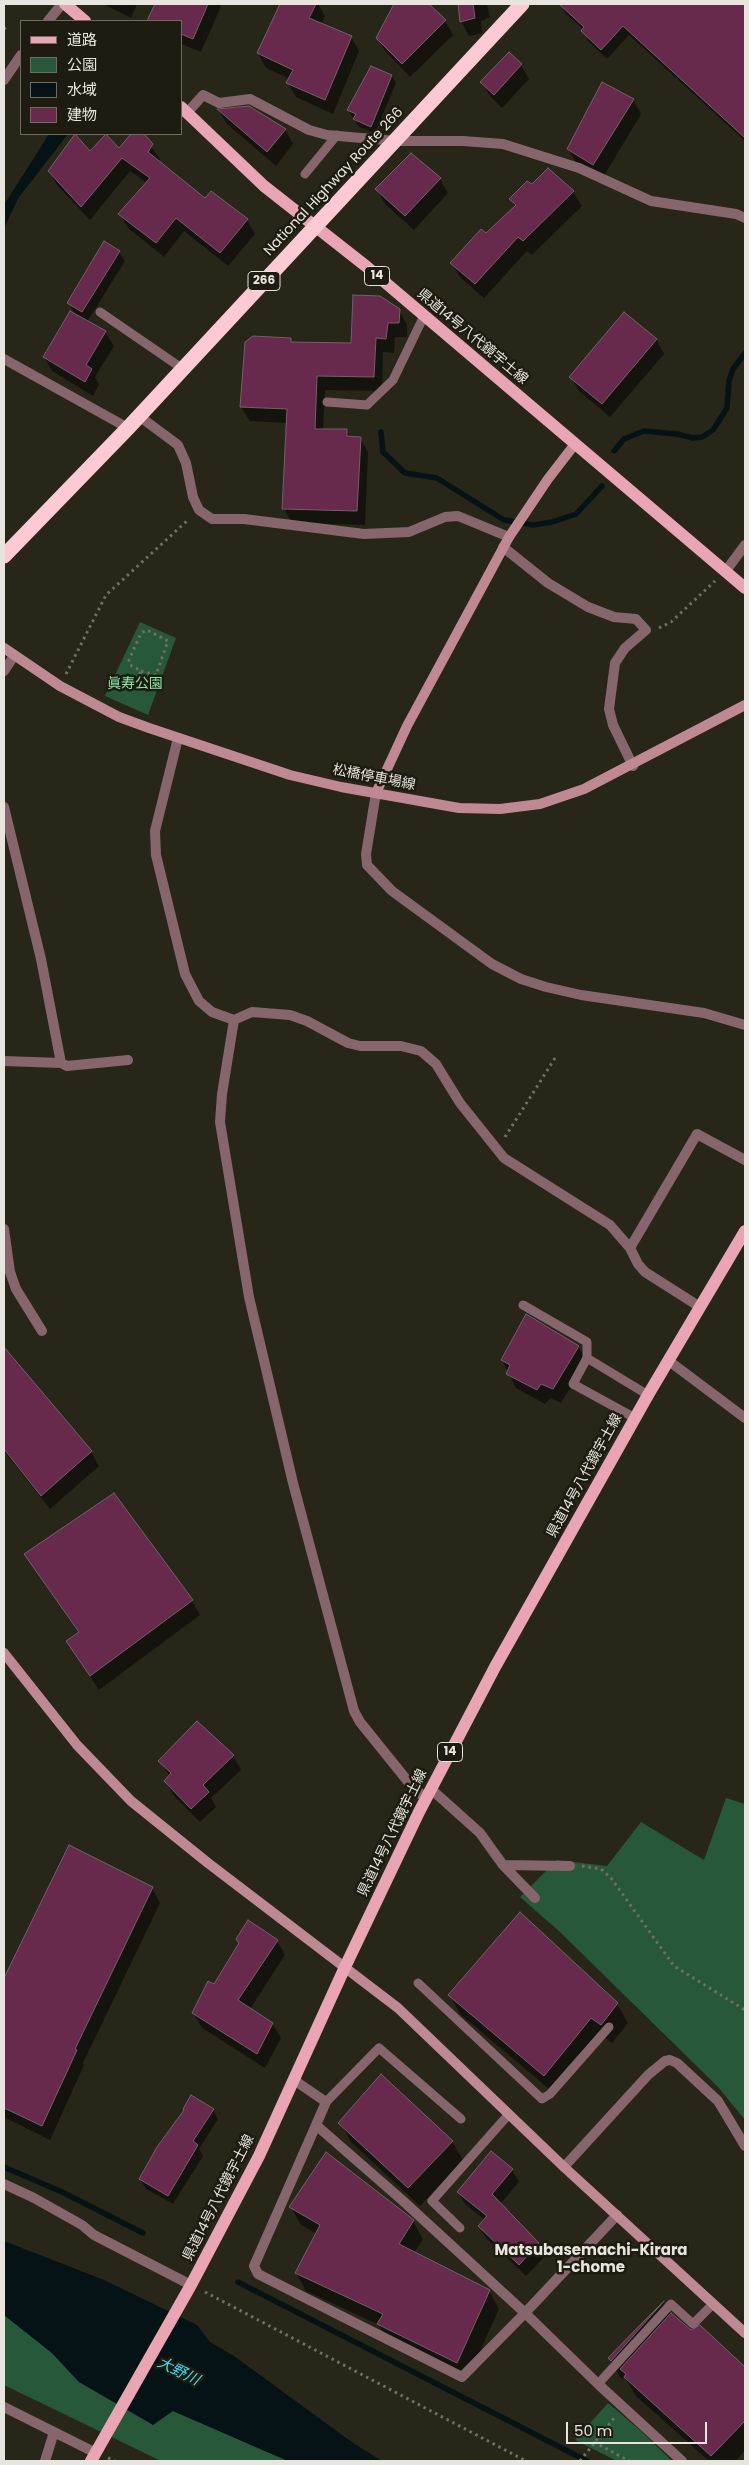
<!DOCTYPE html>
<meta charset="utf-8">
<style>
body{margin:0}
#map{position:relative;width:749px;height:2465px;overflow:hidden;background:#282519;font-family:Poppins,"Noto Sans JP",sans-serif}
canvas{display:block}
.frame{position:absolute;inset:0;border:5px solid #e7e5dd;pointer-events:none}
.legend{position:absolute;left:20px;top:20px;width:162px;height:115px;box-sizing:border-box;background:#1e1b10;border:1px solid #6e6c62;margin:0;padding:6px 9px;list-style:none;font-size:15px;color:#e7e5dd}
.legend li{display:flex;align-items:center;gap:10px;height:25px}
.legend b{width:25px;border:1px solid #6e6c62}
.scale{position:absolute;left:566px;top:2422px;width:141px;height:22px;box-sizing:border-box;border:2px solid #e7e5dd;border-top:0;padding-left:6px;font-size:15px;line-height:18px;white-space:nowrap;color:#e7e5dd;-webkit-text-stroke:4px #1e1b10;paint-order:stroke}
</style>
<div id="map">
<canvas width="749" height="2465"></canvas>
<div class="frame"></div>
<ul class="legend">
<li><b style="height:6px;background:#eaa5b4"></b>道路</li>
<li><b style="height:14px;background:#275839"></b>公園</li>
<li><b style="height:14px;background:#061316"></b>水域</li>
<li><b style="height:14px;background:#67294c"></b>建物</li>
</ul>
<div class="scale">50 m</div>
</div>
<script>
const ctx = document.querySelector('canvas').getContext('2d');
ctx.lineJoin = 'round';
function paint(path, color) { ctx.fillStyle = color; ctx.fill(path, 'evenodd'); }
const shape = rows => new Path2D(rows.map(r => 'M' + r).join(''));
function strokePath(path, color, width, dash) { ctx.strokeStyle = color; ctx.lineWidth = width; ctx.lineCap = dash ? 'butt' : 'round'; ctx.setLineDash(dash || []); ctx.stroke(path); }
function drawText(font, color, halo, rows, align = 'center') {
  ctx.font = font + ' Poppins,"Noto Sans JP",sans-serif'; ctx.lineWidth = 5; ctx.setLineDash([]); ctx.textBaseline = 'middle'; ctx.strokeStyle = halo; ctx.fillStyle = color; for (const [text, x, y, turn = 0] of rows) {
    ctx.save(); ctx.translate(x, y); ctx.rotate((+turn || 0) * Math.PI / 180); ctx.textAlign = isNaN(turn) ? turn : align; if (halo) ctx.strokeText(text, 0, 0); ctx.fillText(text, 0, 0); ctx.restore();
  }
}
const green = shape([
 [140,622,176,638,148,715,105,696],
 [726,1798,745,1804,745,2120,718,2087,560,1932,520,1897,557,1860,607,1866,641,1822,704,1860],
 [4,2315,52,2353,79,2382,173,2411,288,2461,161,2461,4,2385],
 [608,2403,641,2431,672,2461,617,2461,575,2440]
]);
const water = shape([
 [49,134,68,134,19,197,4,228,4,205],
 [4,2241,104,2280,197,2325,210,2342,234,2356,353,2443,382,2461,288,2461,173,2411,153,2425,79,2382,52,2353,4,2315]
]);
const shadow = shape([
 [103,4,137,4,131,18],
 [156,4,222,4,201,52,181,44,181,21,149,21],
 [281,4,318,4,325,16,321,25,351,37,359,51,333,114,296,97,288,83,290,79,266,68,258,53],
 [395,4,427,4,445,21,453,35,410,77,386,52,377,38],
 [459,4,487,4,490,17,481,21,482,33,469,36,461,21],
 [560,4,745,4,745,141,629,35,607,59,588,41,584,30,566,14],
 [521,65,529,79,502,108,490,96,482,82],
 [392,76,396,83,375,133,359,127,348,110],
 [602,84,633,100,641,114,602,179,577,164,568,149],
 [247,108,272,120,285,130,293,144,276,166,227,124,219,111],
 [107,134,118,150,133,134,142,134,160,159,158,162,205,200,247,220,255,234,228,266,184,231,164,257,128,228,120,214,147,183,130,171,90,220,57,185,49,171,90,153],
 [440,179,448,193,414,230,385,204,377,190],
 [532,186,573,192,582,206,532,255,527,251,484,298,460,277,452,263,515,207,511,199],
 [119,252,125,261,87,322,105,332,114,346,95,377,99,384,93,396,52,371,44,357,76,315,69,303],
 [399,310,407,325,407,337,395,337,394,353,383,352,382,391,325,390,323,430,347,431,351,438,360,438,368,452,365,525,292,523,284,509,288,423,250,421,241,407,291,339,293,344,352,344],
 [656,339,664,354,610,417,579,391,571,377],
 [578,1346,587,1361,561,1403,550,1398,545,1404,516,1388,502,1360],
 [4,1349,91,1452,99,1466,50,1509,4,1451],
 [34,1568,192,1601,200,1615,99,1690,68,1642,80,1633],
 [197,1722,233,1756,241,1770,211,1798,216,1807,200,1822,174,1796,165,1781,170,1777,160,1761],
 [69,1847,152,1888,160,1903,83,2063,84,2065,50,2140,4,2117,4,1981],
 [277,1941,285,1955,250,2009,272,2023,281,2038,265,2068,202,2028,193,2013,215,1985],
 [450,1995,617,2004,628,2023,612,2043,603,2036,555,2094,460,2014],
 [213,2110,218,2119,199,2149,203,2156,173,2204,146,2189,140,2179],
 [340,2123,452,2141,463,2160,420,2206,351,2142],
 [512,2170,519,2182,500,2204,538,2244,545,2256,526,2276,486,2238,479,2226,485,2220,465,2204,458,2192],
 [291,2207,413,2221,423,2239,414,2253,489,2291,499,2309,467,2380,389,2342,379,2325,306,2291,296,2273,317,2234,301,2225],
 [664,2303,671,2314,691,2331,700,2327,745,2368,745,2451,735,2461,709,2461,636,2396,624,2376,622,2379,620,2377,610,2359]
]);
const stream = shape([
 [381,432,383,452,405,473,437,478,504,520,533,525,552,522,576,514,602,486],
 [614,451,624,439,644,431,677,434,693,438,702,437,713,430,727,408,729,381,733,369,745,353],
 [4,2167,62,2192,143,2233],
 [238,2282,587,2461]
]);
const building = shape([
 [155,4,208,4,193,39,181,34,181,21,147,21,155,4],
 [280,4,316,4,309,18,352,36,325,100,286,83,293,70,257,53,280,4],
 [394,4,429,4,446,20,402,64,376,38,394,4],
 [458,4,473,4,475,18,460,22,458,4],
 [559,4,745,4,745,138,623,26,601,50,581,31,584,27,559,4],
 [509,52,522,64,494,95,480,82,509,52],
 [371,66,392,75,371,127,353,119,356,114,347,110,371,66],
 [602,82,634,99,593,165,567,149,602,82],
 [249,106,286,129,267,152,217,109,249,106],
 [75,134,90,151,106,134,119,148,131,134,144,134,153,144,148,152,205,198,211,191,248,219,220,253,176,218,156,243,118,214,150,178,122,158,81,207,48,171,75,134],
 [411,153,441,178,405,216,375,189,411,153],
 [548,168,574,191,523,241,518,237,475,284,450,263,481,229,486,233,516,205,509,199,527,181,532,184,548,168],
 [104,241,120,251,82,312,67,303,104,241],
 [353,295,380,296,400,309,399,323,388,323,386,339,376,338,374,377,317,376,315,429,347,429,347,436,361,437,357,511,282,509,287,409,240,407,245,342,253,336,291,338,291,342,351,343,353,295],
 [70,311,106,331,86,365,92,369,85,382,43,357,70,311],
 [624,312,657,339,602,404,569,377,624,312],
 [526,1314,579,1346,553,1389,541,1384,537,1390,506,1374,510,1365,501,1360,526,1314],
 [4,1347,92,1451,41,1496,4,1449,4,1347],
 [114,1493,193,1600,90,1676,66,1641,79,1632,24,1554,114,1493],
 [197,1721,234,1755,203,1785,209,1792,191,1809,164,1781,171,1773,158,1761,197,1721],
 [69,1845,153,1887,75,2049,77,2050,42,2126,4,2108,4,1978,69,1845],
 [520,1912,618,2003,601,2025,591,2018,544,2076,448,1995,520,1912],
 [248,1920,278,1940,238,2000,273,2023,257,2054,192,2013,208,1981,214,1984,239,1943,236,1939,248,1920],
 [381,2074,453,2141,408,2188,338,2123,381,2074],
 [191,2095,214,2109,193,2141,198,2145,168,2196,139,2179,157,2147,184,2110,183,2109,191,2095],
 [491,2151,513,2169,492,2194,539,2243,519,2265,478,2226,487,2216,457,2192,491,2151],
 [326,2152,414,2220,399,2244,490,2290,457,2363,377,2324,383,2314,295,2273,320,2225,289,2207,326,2152],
 [664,2301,611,2361,608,2358,639,2326,664,2301],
 [671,2313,691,2330,700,2325,745,2367,745,2421,711,2456,624,2377,626,2374,620,2369,671,2313]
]);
const path = shape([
 [4,29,7,26],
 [659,628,671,622,715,581],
 [66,674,106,595,189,519],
 [137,680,141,671,130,665,129,660,141,633,147,630,168,641,156,675,141,671],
 [505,1137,557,1055],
 [582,1866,601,1869,611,1878,674,1966,745,2010],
 [205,2292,526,2461],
 [594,2442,629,2461],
 [108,2458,115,2461],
 [580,2461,615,2417]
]);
const lane = shape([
 [305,174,337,135],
 [100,312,183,369],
 [327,402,367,405,393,380,424,316],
 [523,1305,587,1342,587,1358],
 [635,1418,573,1384,587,1358,648,1395],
 [418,1983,542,2099,550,2094,609,2027],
 [326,2102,379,2048,461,2119],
 [460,2228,432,2201,509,2114],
 [598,2384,671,2304,693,2324,713,2304]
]);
const street = shape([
 [48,21,62,4],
 [4,80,21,55],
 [187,113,203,95,219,103,250,99,309,130,327,135,396,141,463,141,503,144,579,168,651,201,736,214,745,218],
 [4,359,128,428],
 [139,416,178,445,186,463,193,497,199,510,212,519,244,519,364,534,409,532,445,517,458,516,509,537],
 [503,547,548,583,588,607,614,617,636,619,646,630,625,648,615,663,609,709,613,725,633,766],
 [725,572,745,545],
 [4,671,14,656],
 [178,738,155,831,156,855,185,974,199,1001,212,1012,234,1020,252,1012,290,1015,307,1021,348,1043,360,1046,401,1046,421,1051,436,1064,460,1103,504,1158,610,1225,630,1248,638,1264,645,1272,700,1307],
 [376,793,366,854,367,865,392,891,492,964,521,979,546,987,581,995,704,1013,745,1025],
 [4,807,41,959,61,1063,67,1066,128,1060],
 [234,1020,222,1094,220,1122,249,1297,293,1483,354,1711,360,1722,410,1784,426,1799],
 [4,1061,61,1063],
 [4,1229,10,1272,16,1289,42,1331],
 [630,1248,697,1134,745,1160],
 [669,1361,745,1418],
 [431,1789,480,1833,503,1865,570,1866],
 [503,1865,535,1898],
 [294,2080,326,2102,316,2125],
 [564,2167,648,2075,665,2061,670,2060,677,2063,718,2101,745,2146],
 [4,2184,34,2198,82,2225,94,2235,191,2285],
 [617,2215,525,2313,462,2377,258,2274,254,2266,316,2125,402,2200,525,2313,598,2384,682,2461],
 [4,2407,96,2453],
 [45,2461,54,2432]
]);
const secondary = shape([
 [4,648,60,686,119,717,149,728,290,775,341,787,459,808,500,809,540,804,584,789,745,705],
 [376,793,407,726,509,537,548,479,575,444],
 [4,1653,77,1745,131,1801,208,1863,398,2008,564,2167,745,2333]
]);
const primary = shape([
 [65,4,85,21],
 [181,107,264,186,367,267,745,588],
 [91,2461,191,2285,259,2156,345,1967,419,1812,495,1667,648,1395,745,1231]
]);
const highway = shape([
 [4,556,128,428,522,4]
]);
const shields = [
 [377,276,25],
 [264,281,32],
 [450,1752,25]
];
const shieldNames = [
 ["14",377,276],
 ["266",264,281],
 ["14",450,1752]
];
const streetNames = [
 ["National Highway Route 266",334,182,-47],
 ["県道14号八代鏡宇土線",472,337,40],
 ["松橋停車場線",374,778,11],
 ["県道14号八代鏡宇土線",585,1476,-61],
 ["県道14号八代鏡宇土線",393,1833,-64],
 ["県道14号八代鏡宇土線",219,2198,-63]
];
const parkNames = [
 ["眞寿公園",135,684]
];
const neighbourhoodNames = [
 ["Matsubasemachi-Kirara",591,2251],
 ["1-chome",591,2268]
];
const waterNames = [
 ["大野川",178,2372,26]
];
paint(green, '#275839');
paint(water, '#061316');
paint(shadow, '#0007');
strokePath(stream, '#061316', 5.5);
paint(building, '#67294c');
strokePath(building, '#716269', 1);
strokePath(path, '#716f64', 3, [2.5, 4]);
strokePath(lane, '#87656c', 9);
strokePath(street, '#87656c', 10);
strokePath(secondary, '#bf8994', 10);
strokePath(primary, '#eaa5b4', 12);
strokePath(highway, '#fdc9d4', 15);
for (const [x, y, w] of shields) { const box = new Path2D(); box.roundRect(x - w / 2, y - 9.5, w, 19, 4); ctx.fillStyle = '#1e1b10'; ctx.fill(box); strokePath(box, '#e7e5dd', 1); }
drawText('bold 12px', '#e7e5dd', null, shieldNames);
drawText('14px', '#e7e5dd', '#1e1b10', streetNames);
drawText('14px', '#84e5a5', '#1e1b10', parkNames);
drawText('bold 15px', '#e7e5dd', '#1e1b10', neighbourhoodNames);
drawText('italic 15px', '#43dbf9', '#1e1b10', waterNames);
</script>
